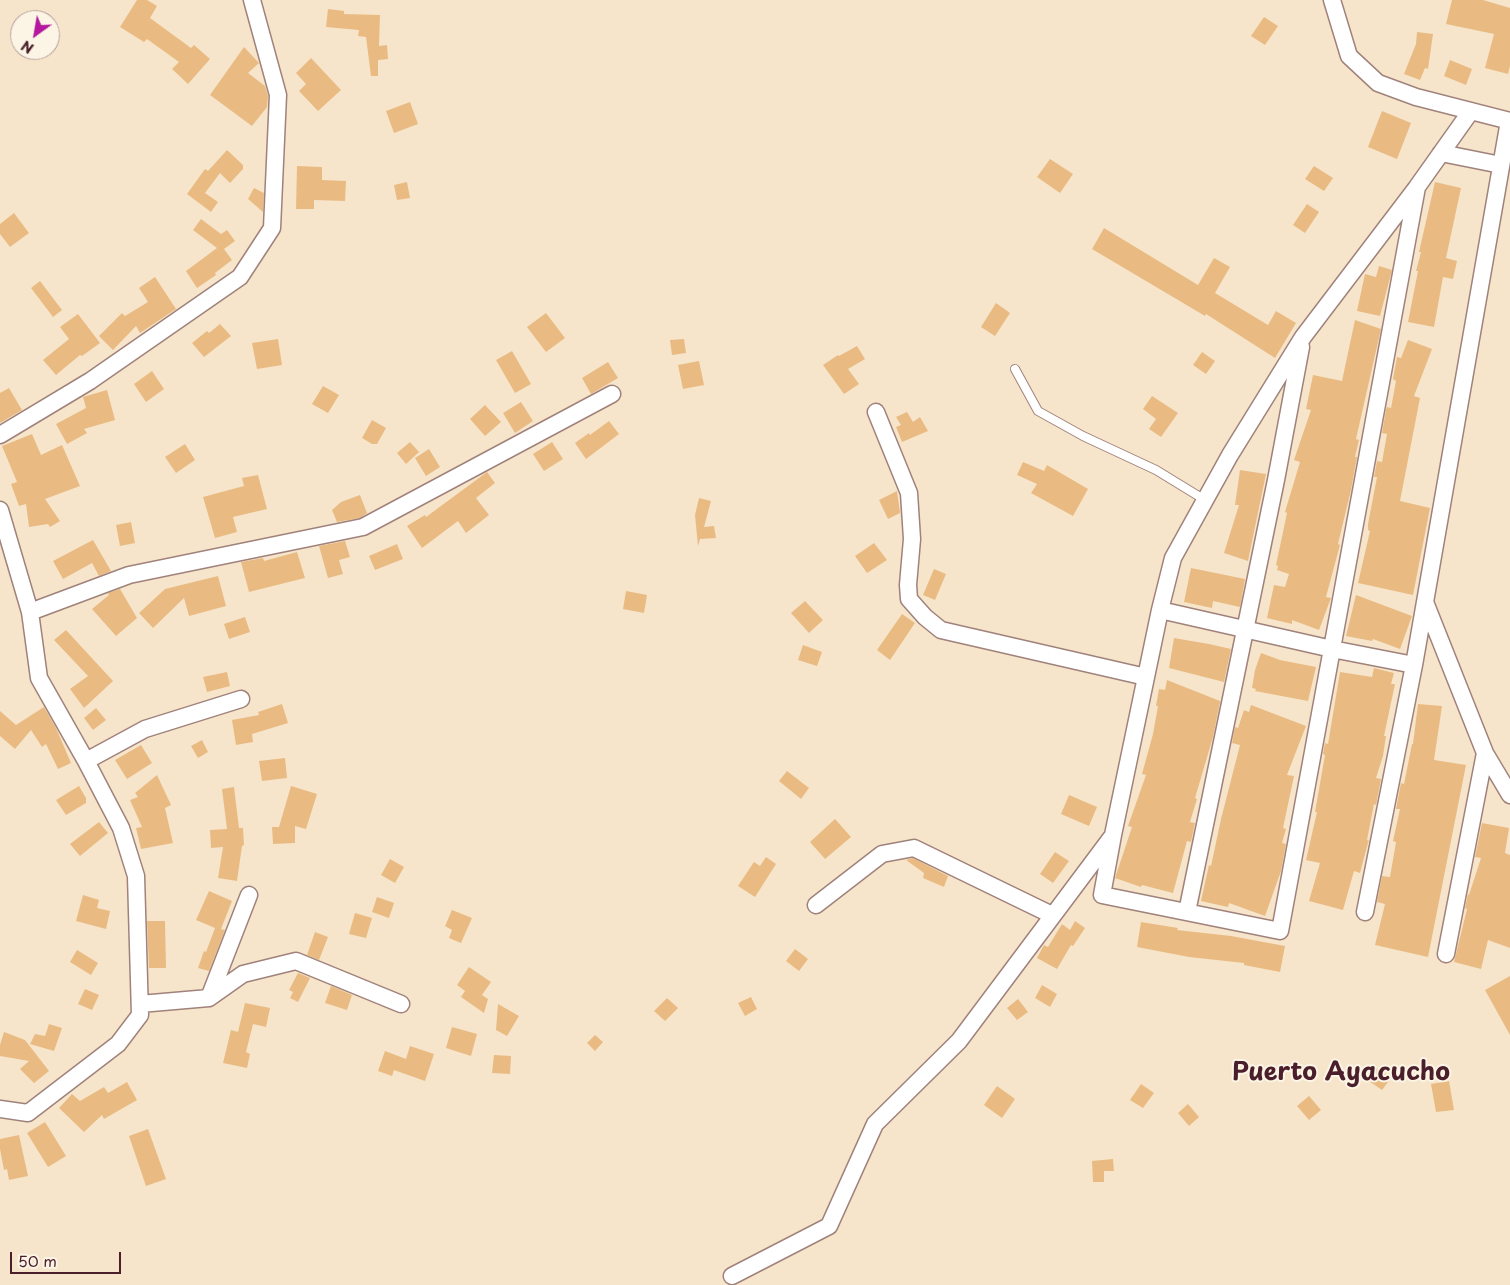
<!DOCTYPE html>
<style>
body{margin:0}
#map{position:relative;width:1510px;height:1285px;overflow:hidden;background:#f6e5cb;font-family:"Playpen Sans",sans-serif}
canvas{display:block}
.north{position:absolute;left:10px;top:10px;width:50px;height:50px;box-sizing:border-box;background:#fcf5e5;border:1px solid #b59f9b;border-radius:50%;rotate:212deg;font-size:14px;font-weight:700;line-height:20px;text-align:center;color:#4a1f2b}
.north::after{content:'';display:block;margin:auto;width:18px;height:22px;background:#b5179e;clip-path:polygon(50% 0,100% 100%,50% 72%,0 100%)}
.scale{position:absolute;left:10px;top:1252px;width:111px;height:22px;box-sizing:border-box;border:2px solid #4a1f2b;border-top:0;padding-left:6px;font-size:15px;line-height:18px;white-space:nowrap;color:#4a1f2b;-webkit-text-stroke:4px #fcf5e5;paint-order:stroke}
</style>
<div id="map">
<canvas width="1510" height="1285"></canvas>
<div class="north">N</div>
<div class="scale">50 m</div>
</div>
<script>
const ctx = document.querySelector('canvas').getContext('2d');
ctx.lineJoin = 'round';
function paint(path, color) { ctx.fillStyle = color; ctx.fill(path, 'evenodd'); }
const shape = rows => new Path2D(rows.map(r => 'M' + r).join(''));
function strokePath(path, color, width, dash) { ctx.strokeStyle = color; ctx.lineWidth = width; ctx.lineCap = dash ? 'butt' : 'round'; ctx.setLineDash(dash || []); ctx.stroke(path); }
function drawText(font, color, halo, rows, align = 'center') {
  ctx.font = font + ' "Playpen Sans",sans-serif'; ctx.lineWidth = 4; ctx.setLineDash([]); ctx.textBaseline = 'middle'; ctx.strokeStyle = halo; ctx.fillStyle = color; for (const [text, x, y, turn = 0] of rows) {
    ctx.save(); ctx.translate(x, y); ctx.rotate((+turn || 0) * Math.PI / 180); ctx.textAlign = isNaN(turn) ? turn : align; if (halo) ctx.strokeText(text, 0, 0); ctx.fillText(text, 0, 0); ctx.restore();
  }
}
const building = shape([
 [137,0,147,0,157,6,150,18,191,48,194,45,210,59,188,84,172,69,179,62,147,39,144,42,120,27],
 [1452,0,1483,0,1510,8,1510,66,1508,74,1485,68,1494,34,1446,24],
 [328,9,344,11,344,14,380,15,379,46,387,45,388,59,378,60,378,76,371,76,366,37,358,36,359,30,326,27],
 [1264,17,1278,26,1265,45,1251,36],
 [1417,32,1433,34,1428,69,1425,68,1420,80,1404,74,1416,44],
 [244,47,259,63,248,73,265,86,268,96,267,107,252,126,210,95],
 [311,58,341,90,318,111,299,91,306,84,296,73],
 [1450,60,1472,69,1466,85,1444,76],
 [410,102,418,124,394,133,386,111],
 [1382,111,1411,123,1397,159,1368,147],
 [227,150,243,165,243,169,230,183,220,173,205,193,218,202,211,212,187,194,205,169,208,171],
 [1050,159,1073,174,1060,193,1037,177],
 [297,166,322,167,322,180,346,181,345,201,314,200,314,209,296,209],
 [1314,166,1333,178,1324,191,1305,179],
 [407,182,410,198,397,200,394,185],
 [1435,182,1461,188,1446,258,1457,261,1453,279,1443,277,1434,327,1408,322,1418,271,1416,271,1421,252,1419,252],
 [254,188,264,193,263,212,248,199],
 [1307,204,1319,212,1305,233,1293,225],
 [14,213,29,233,10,247,0,234,0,224],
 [201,219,221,234,227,230,235,241,224,249,232,260,215,273,216,275,197,288,186,271,217,248,193,230],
 [1104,228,1198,285,1214,258,1230,267,1215,293,1268,325,1276,311,1296,323,1275,358,1206,314,1205,316,1092,249],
 [1379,266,1392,270,1380,316,1357,311,1365,274,1376,277],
 [155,277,176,309,140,333,136,326,113,350,99,336,122,313,125,316,148,302,139,288],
 [40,281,62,310,53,317,31,288],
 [996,303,1010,313,995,336,981,327],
 [546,313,565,338,546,352,527,327],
 [78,314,100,343,82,356,80,355,56,375,43,360,69,339,60,327],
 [1355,320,1381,329,1356,439,1359,440,1355,457,1357,457,1351,490,1338,544,1340,545,1326,597,1331,598,1319,630,1292,620,1292,624,1267,618,1274,585,1285,587,1289,574,1277,570,1278,566,1276,565,1287,513,1285,512,1300,462,1294,460,1311,410,1306,409,1313,375,1342,381],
 [220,324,231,336,204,357,192,343,207,331,209,333],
 [278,339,282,365,257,369,252,343],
 [684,339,686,353,672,355,670,340],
 [1408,340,1432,349,1414,396,1420,398,1400,501,1430,508,1413,595,1358,583,1370,531,1368,530,1368,524,1377,477,1374,477,1377,461,1382,462,1387,434,1382,433,1386,410,1387,407,1391,408,1396,381,1393,379,1397,357,1401,358],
 [857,346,865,359,848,369,859,384,844,394,823,365,838,355,839,356],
 [512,351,531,384,515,393,496,360],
 [1202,352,1215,361,1206,374,1193,365],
 [699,361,704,385,683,389,678,365],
 [608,362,618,378,591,394,582,378],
 [152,371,164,389,146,402,134,384],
 [323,386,339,395,328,413,312,404],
 [9,388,22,410,0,423,0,393],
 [107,390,115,420,84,429,87,433,67,444,56,424,86,408,83,397],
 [1152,396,1178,413,1161,437,1149,429,1156,419,1143,409],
 [521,402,533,421,515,433,503,413],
 [485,405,501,422,485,436,470,419],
 [907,412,913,422,920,417,928,431,902,442,896,427,901,425,896,417],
 [372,420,386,428,377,444,372,444,362,438],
 [609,421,619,434,586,459,575,443,589,433,590,435],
 [32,434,41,455,62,445,80,486,45,499,60,521,50,527,48,524,29,527,26,504,19,506,11,484,17,482,2,446],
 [410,442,419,452,406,464,397,453],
 [552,442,563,459,544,471,533,454],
 [185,444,195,460,176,473,165,457],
 [429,449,440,467,426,476,415,458],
 [1023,462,1044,471,1047,465,1088,489,1073,516,1031,493,1037,484,1017,475],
 [1240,470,1266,474,1248,561,1224,553,1239,505,1235,505],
 [487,472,495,483,476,498,489,515,466,533,458,521,422,548,407,526,425,515,426,517],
 [258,475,267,509,233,517,237,532,215,538,203,497,244,486,242,478],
 [897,491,900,513,888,519,879,500],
 [360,495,367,513,360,518,337,522,332,510,341,502],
 [699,498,711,501,704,527,714,526,716,538,700,539,698,546,695,515],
 [131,522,135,543,120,546,116,525],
 [93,540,111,571,99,576,92,563,63,579,53,561],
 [345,541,350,557,339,560,343,574,328,578,319,546],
 [874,543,887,560,867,573,855,556],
 [397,544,403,559,375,570,369,556],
 [297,552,305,578,249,592,241,562,263,558,264,561],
 [1191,568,1245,579,1240,607,1213,601,1212,608,1184,602],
 [934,569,946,574,935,600,923,595],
 [218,576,226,606,189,616,184,598,153,628,139,613,165,589],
 [120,589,137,618,116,636,92,609,109,595,108,593],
 [626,591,647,595,644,613,623,609],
 [1356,595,1412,616,1400,649,1373,639,1372,641,1346,636],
 [805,601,823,620,809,633,791,613],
 [902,614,915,623,890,660,877,650],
 [245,617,250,632,229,639,224,624],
 [66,630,113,681,84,708,70,689,88,676,54,640],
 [1174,638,1209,644,1231,649,1224,682,1169,668],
 [803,645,822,652,817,666,798,660],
 [1261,653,1280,660,1316,667,1308,701,1255,691,1256,689,1252,688,1255,670],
 [1374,668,1394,673,1391,684,1395,684,1384,736,1386,736,1383,756,1376,778,1381,779,1376,805,1374,804,1367,840,1369,841,1368,843,1360,873,1354,871,1343,910,1309,901,1320,863,1306,860,1317,812,1315,812,1325,755,1323,754,1325,743,1328,744,1340,672,1372,677],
 [227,672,230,686,207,692,203,677],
 [1167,680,1220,701,1220,702,1213,737,1195,798,1197,799,1190,822,1195,823,1191,842,1187,841,1173,893,1142,885,1141,887,1115,878,1132,827,1128,826,1146,775,1142,774,1153,734,1158,706,1156,706,1159,689,1165,690],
 [282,704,288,723,252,734,253,742,236,745,232,720,259,715,258,712],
 [1418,704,1442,706,1434,760,1466,765,1428,957,1375,945,1385,904,1377,902,1382,876,1390,877,1396,842,1393,841,1400,809,1396,809,1401,783,1404,784,1412,744,1413,744],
 [1251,705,1306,726,1287,775,1294,776,1283,828,1286,829,1282,843,1286,844,1281,871,1265,916,1229,903,1228,907,1201,901,1209,865,1211,866,1221,819,1240,745,1232,743,1235,727,1238,728,1244,710,1249,712],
 [44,707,56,728,71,763,58,769,46,744,42,747,31,730,15,749,0,736,0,711,16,725],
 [96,708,106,720,93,730,84,718],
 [202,740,208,752,198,758,191,746],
 [141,745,152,763,127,779,115,760],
 [285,758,287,778,262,781,259,761],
 [787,771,809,788,801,799,779,781],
 [157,775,171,805,165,808,173,843,141,849,136,828,142,827,130,800,138,797,135,793],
 [79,786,86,798,86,803,66,815,56,800],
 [291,786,317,794,306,829,295,826,295,843,273,844,272,827,279,827],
 [234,787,239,828,243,828,244,845,242,846,237,881,218,878,223,847,211,848,210,830,227,829,222,789],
 [1069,795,1097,807,1089,826,1061,814],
 [835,819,851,837,825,859,810,842],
 [99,822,108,833,80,856,70,844],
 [1482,823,1509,828,1505,853,1510,855,1510,948,1488,940,1481,969,1454,962,1467,909,1465,908,1468,894,1469,895,1481,858,1475,857],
 [1055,852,1069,861,1053,883,1040,874],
 [766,857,776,864,755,897,738,886,754,862,760,866],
 [913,858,948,876,944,887,923,878,924,873,906,860],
 [390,859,404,867,395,883,381,875],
 [209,891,232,901,221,929,225,930,209,971,198,968,204,951,206,952,215,928,196,920],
 [83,895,99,900,97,908,110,911,106,929,76,921],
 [377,897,394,903,389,918,372,912],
 [452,910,472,918,461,943,449,938,452,930,445,926],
 [355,913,372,918,366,938,349,934],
 [147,921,165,921,166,968,149,968],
 [1075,921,1085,928,1073,946,1071,945,1057,969,1037,958,1044,945,1048,947,1062,924,1070,930],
 [1141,922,1178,928,1177,930,1231,936,1285,946,1280,972,1244,965,1244,963,1189,957,1137,947],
 [315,932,328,937,319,960,307,955],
 [795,949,808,959,799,971,786,961],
 [77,950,98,963,91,975,70,962],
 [469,967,491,982,482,995,488,999,484,1013,461,997,465,991,457,985],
 [298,973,310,978,298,1002,290,998,293,992,289,990],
 [1510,976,1510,1035,1485,990],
 [1042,985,1057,994,1050,1007,1035,998],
 [331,986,352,995,347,1010,325,1003],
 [85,989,99,995,92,1010,78,1004],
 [751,997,757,1009,745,1016,738,1003],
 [667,998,678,1008,665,1021,654,1011],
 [1018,999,1028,1012,1017,1020,1007,1008],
 [245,1003,270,1008,266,1027,253,1024,246,1052,250,1054,247,1068,223,1063,231,1030,238,1032],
 [498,1004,519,1016,507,1036,496,1030],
 [49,1024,62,1028,54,1051,30,1044,35,1034,45,1036],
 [452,1027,477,1034,471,1056,446,1048],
 [4,1032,25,1040,49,1071,34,1083,20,1069,29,1061,0,1056,0,1045],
 [595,1035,603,1042,595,1051,587,1043],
 [410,1046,434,1054,425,1081,394,1070,392,1076,378,1071,385,1051,406,1059],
 [494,1055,511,1056,510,1074,492,1073],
 [1372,1065,1391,1078,1382,1090,1363,1077],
 [1449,1081,1454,1110,1436,1112,1431,1084],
 [127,1082,137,1100,104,1119,102,1115,84,1132,59,1108,72,1094,80,1101,104,1087,108,1093],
 [1141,1084,1154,1093,1143,1108,1130,1100],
 [997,1086,1015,1099,1002,1118,984,1105],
 [1309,1096,1321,1110,1309,1120,1297,1106],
 [1188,1104,1199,1117,1189,1126,1178,1113],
 [45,1122,66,1156,48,1167,27,1133],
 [148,1129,166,1179,146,1186,129,1136],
 [19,1135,28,1176,9,1180,7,1169,4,1170,0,1149,0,1139],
 [1113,1159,1114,1171,1104,1171,1104,1182,1093,1182,1092,1161]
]);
const service = shape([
 [1015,369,1038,411,1083,436,1156,470,1205,500]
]);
const minor = shape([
 [1332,0,1349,56,1378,83,1416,97,1510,121],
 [1441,153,1501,165],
 [1417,187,1280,931,1102,895,1113,835,1160,610,1173,558,1230,455,1303,337,1417,187,1471,111],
 [876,412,909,493,912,539,908,585,909,599,925,617,941,630,1146,677],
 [0,435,90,381,240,277,272,228,278,95,252,0],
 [0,510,30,612,39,678,86,761,121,828,136,876,140,1015,118,1044,28,1113,0,1109],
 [1425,602,1485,753,1510,795],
 [1160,610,1332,649,1414,665],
 [30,612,129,575,363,527,612,394],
 [86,761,145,729,241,699],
 [816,905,882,854,914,848,1052,915],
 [1187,912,1276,480,1301,347],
 [1365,912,1414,665,1509,121],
 [1446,954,1485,753],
 [209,998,249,895],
 [140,1004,209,998,243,974,296,961,401,1004],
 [732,1276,829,1226,875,1124,959,1041,1111,838]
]);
const townNames = [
 ["Puerto Ayacucho",1341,1073]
];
paint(building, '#e9bb82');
strokePath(service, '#a0827b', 10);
strokePath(minor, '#a0827b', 19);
strokePath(service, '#fff', 8);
strokePath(minor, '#fff', 16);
drawText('bold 25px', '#4a1f2b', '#fcf5e5', townNames);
</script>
